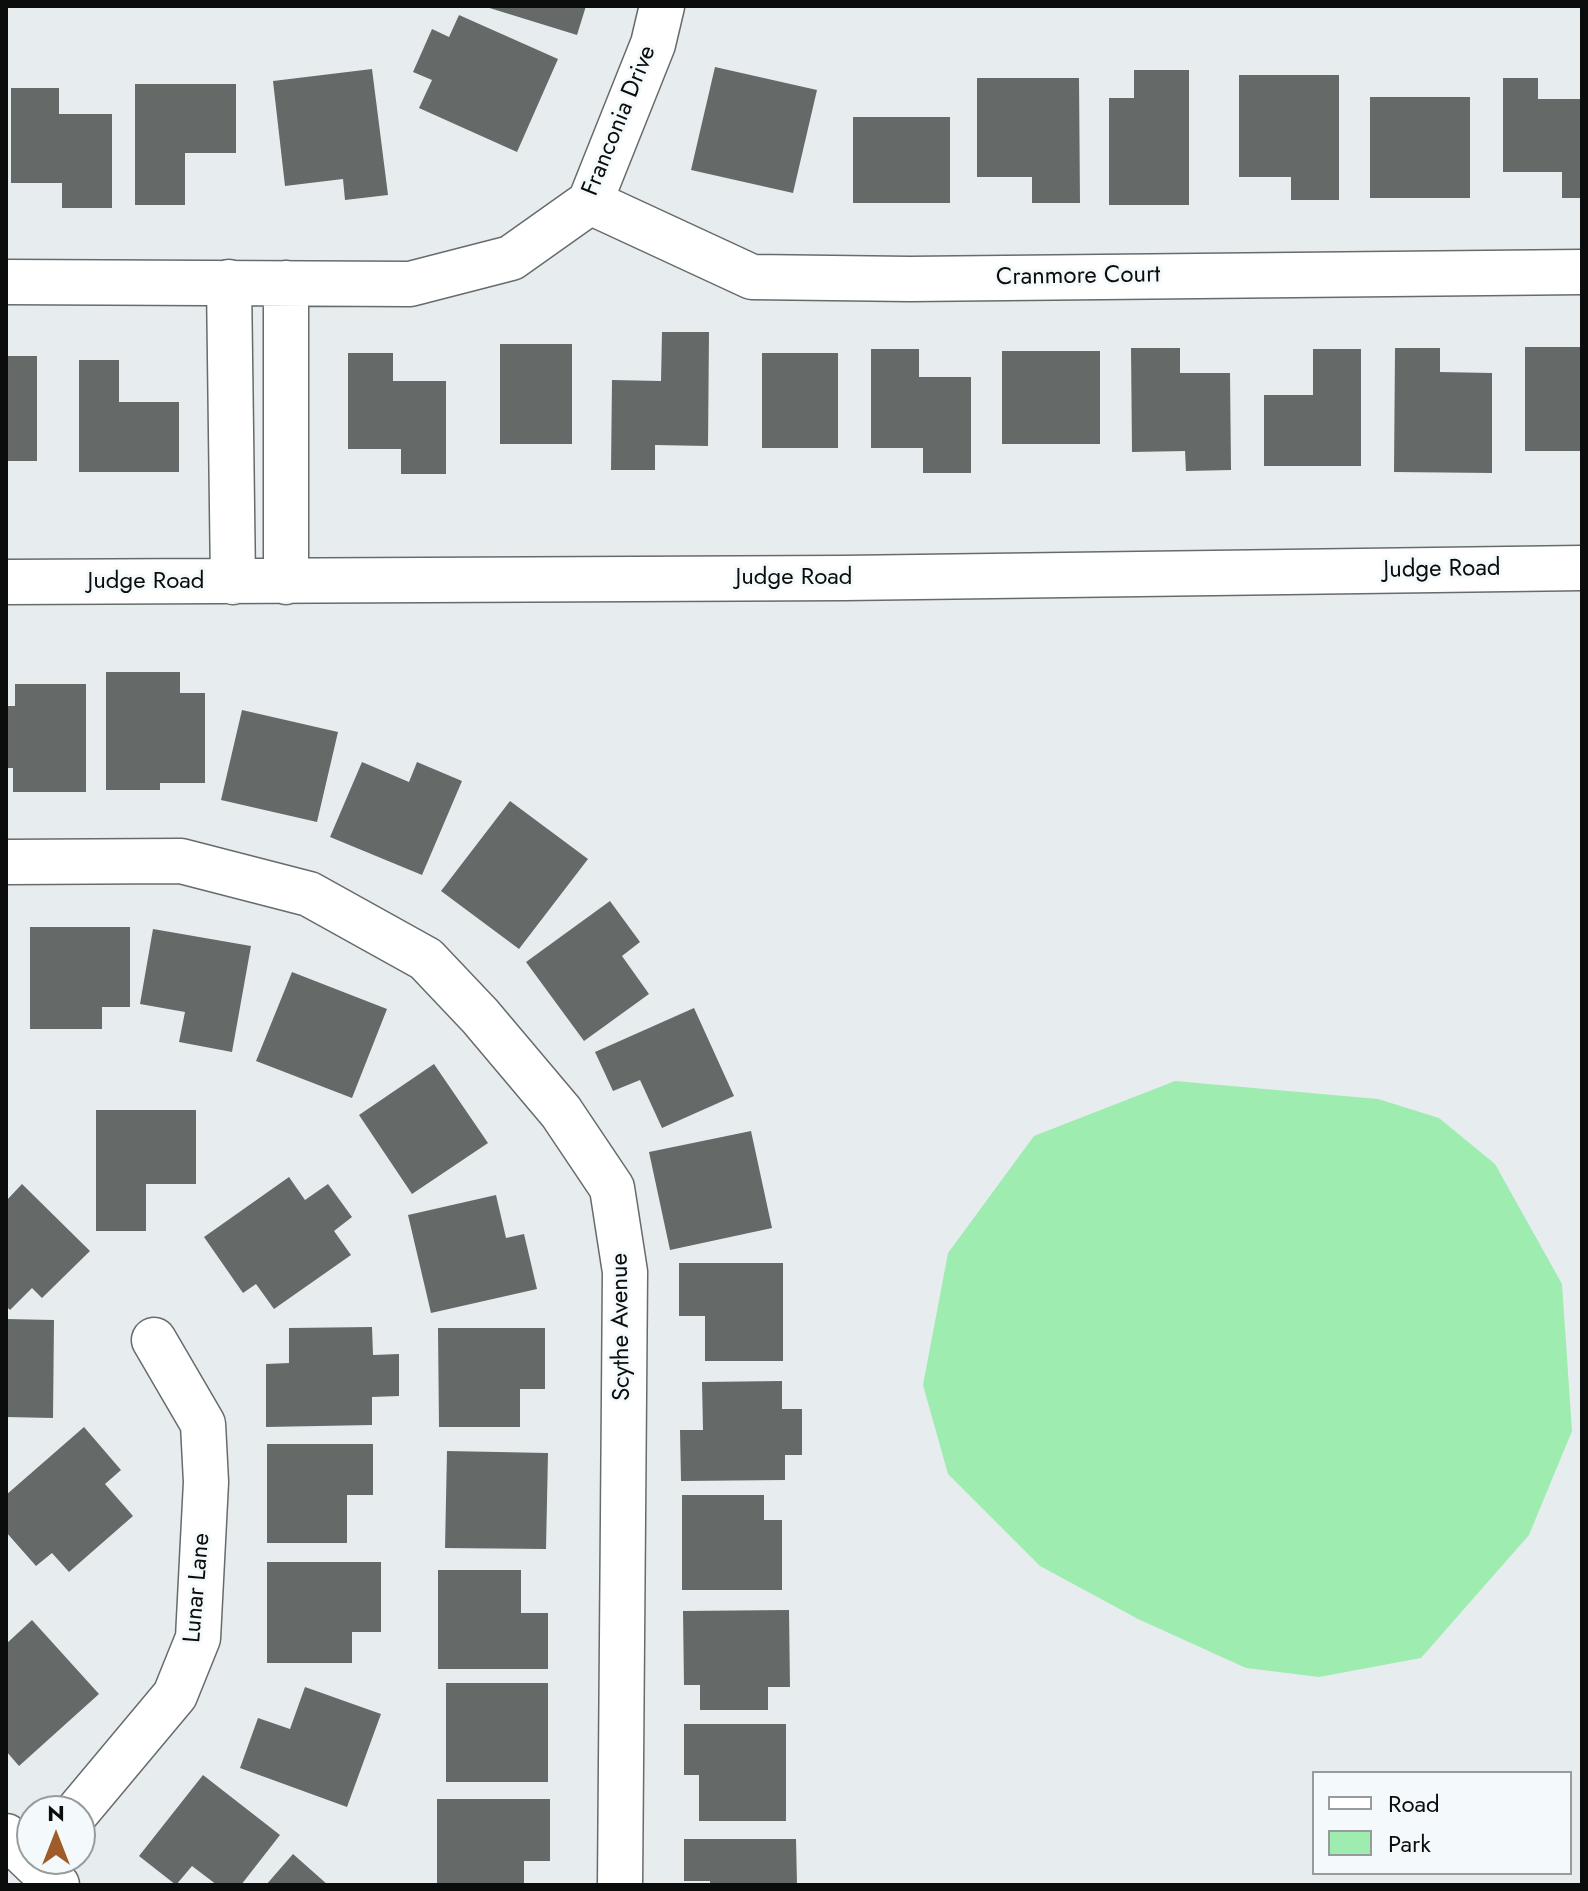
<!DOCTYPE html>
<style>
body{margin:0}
#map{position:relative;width:1588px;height:1891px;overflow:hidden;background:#e7edef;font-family:Jost,sans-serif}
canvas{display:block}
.frame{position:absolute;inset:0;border:8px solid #0b0d0d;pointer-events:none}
.legend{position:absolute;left:1312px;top:1771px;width:260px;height:104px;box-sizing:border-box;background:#f4fafc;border:2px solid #979b9c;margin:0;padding:10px 14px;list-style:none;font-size:24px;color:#0b0d0d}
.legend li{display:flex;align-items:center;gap:16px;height:40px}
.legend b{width:40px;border:2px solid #979b9c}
.north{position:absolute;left:16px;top:1795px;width:80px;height:80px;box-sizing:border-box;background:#f4fafc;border:2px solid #979b9c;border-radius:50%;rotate:0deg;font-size:22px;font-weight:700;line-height:32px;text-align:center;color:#0b0d0d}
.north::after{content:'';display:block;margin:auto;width:28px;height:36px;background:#9f5c2a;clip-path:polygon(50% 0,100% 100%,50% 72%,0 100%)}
</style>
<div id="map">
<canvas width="1588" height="1891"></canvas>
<div class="frame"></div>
<ul class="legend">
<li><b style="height:10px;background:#fff"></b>Road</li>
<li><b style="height:22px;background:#9eecb0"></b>Park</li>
</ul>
<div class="north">N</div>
</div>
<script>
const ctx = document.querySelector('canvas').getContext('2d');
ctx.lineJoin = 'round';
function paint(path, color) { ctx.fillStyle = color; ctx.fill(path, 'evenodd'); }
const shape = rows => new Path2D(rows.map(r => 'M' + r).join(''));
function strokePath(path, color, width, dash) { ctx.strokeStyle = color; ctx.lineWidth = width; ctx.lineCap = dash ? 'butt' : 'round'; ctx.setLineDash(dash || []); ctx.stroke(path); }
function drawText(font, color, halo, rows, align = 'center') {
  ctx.font = font + ' Jost,sans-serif'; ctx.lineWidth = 6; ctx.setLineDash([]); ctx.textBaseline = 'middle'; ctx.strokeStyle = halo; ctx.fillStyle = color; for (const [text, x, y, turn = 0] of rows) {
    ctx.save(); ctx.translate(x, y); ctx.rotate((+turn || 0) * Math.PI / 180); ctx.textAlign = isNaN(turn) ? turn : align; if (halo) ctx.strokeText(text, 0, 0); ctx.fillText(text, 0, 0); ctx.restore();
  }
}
const green = shape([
 [1175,1081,1378,1099,1439,1118,1495,1164,1562,1284,1572,1431,1529,1535,1421,1658,1319,1677,1246,1668,1138,1619,1040,1566,948,1474,923,1385,948,1253,1034,1136]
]);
const building = shape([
 [483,6,586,6,577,35],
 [459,15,558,59,517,152,419,108,432,80,413,72,432,29,449,37],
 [715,67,817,90,793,193,691,170],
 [372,69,388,195,345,200,343,179,285,186,273,81],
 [1134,70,1189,70,1189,205,1109,205,1109,98,1134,98],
 [1239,75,1339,75,1339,200,1291,200,1291,177,1239,177],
 [977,78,1079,78,1080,203,1032,203,1032,177,977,177],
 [1503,78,1538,78,1538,99,1582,99,1582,198,1562,198,1562,172,1503,172],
 [135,84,236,84,236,153,185,153,185,205,135,205],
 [11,88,59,88,59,114,112,114,112,208,62,208,62,183,11,183],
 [1370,97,1470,97,1470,198,1370,198],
 [853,117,950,117,950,203,853,203],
 [662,332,709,332,708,446,655,445,655,470,611,470,612,380,661,381],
 [500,344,572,344,572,444,500,444],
 [1525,347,1582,347,1582,451,1525,451],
 [1131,348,1180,348,1180,373,1230,373,1231,470,1186,471,1185,451,1132,452],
 [1395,348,1440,348,1440,372,1492,373,1492,473,1394,472],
 [871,349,919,349,919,377,971,377,971,473,923,473,923,448,871,448],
 [1313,349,1361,349,1361,466,1264,466,1264,395,1313,395],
 [1002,351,1100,351,1100,444,1002,444],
 [348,353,393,353,393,381,446,381,446,474,401,474,401,449,348,449],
 [762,353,838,353,838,448,762,448],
 [6,356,37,356,37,461,6,461],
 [79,360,119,360,119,402,179,402,179,472,79,472],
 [106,672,180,672,180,693,205,693,205,783,160,783,160,790,106,790],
 [15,684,86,684,86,792,13,792,13,768,6,768,6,706,15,706],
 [242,710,338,732,317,822,221,800],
 [362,762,409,782,417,762,462,781,422,875,330,837],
 [510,801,588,859,519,949,441,891],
 [610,901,640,942,622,956,649,994,584,1041,526,962],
 [30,927,130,927,130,1007,102,1007,102,1029,30,1029],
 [153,929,251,946,232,1052,179,1042,185,1012,140,1004],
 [292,972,387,1009,352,1098,256,1061],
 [694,1008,734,1096,662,1128,640,1080,613,1091,595,1052],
 [434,1064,488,1143,412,1194,359,1115],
 [96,1110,196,1110,196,1184,146,1184,146,1231,96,1231],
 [751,1131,772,1228,670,1250,649,1152],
 [289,1177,305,1200,328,1184,352,1217,334,1231,351,1255,274,1309,256,1284,243,1293,204,1237],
 [22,1184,90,1251,42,1298,32,1288,10,1310,6,1306,6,1201],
 [496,1195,506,1238,524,1234,537,1289,431,1313,408,1215],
 [679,1263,783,1263,783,1361,705,1361,705,1316,679,1316],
 [6,1319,54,1320,53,1418,6,1417],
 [372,1327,373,1355,399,1354,399,1396,372,1397,372,1425,266,1427,266,1364,289,1363,289,1328],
 [438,1328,545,1328,545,1389,520,1389,520,1427,439,1427],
 [782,1381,782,1409,802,1409,802,1455,785,1455,785,1480,681,1481,680,1430,703,1430,702,1382],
 [84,1427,121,1470,105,1484,133,1516,69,1572,52,1553,36,1566,6,1532,6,1495],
 [267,1444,373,1444,373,1495,347,1495,347,1543,267,1543],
 [447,1451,548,1453,546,1549,445,1548],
 [682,1495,764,1495,764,1520,782,1520,782,1590,682,1590],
 [267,1562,381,1562,381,1632,352,1632,352,1663,267,1663],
 [438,1570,521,1570,521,1613,548,1613,548,1669,438,1669],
 [789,1610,790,1687,768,1687,768,1710,700,1710,700,1685,684,1685,683,1611],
 [32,1620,99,1694,19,1766,6,1751,6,1644],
 [446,1683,548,1683,548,1782,446,1782],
 [305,1687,381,1714,347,1807,240,1768,258,1718,290,1729],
 [684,1724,786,1724,786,1821,699,1821,699,1775,684,1775],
 [203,1775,280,1835,241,1885,217,1885,192,1866,176,1885,139,1856],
 [437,1799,550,1799,550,1861,524,1861,524,1885,437,1885],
 [684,1839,796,1839,797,1885,710,1885,710,1881,684,1881],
 [293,1854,328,1885,266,1885]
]);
const minor = shape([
 [590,202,752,277,910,279,1582,272],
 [6,282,410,284,511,258,590,202,653,44,662,6],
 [229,282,233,582],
 [286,283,286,582],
 [6,582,844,578,1582,568],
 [6,862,181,861,309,894,426,959,480,1016,561,1112,612,1188,625,1272,620,1885],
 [78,1811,175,1695,198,1638,206,1482,203,1424,154,1340],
 [6,1836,57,1885]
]);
const streetNames = [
 ["Franconia Drive",620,121,-68],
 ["Cranmore Court",1078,277,-1],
 ["Judge Road",1442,570,-1],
 ["Judge Road",794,578],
 ["Judge Road",146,582],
 ["Scythe Avenue",622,1327,-91],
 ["Lunar Lane",198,1588,-85]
];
paint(green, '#9eecb0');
paint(building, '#656a69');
strokePath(minor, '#666b6c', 47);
strokePath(minor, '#fff', 44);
drawText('24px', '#0b0d0d', '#f4fafc', streetNames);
</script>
